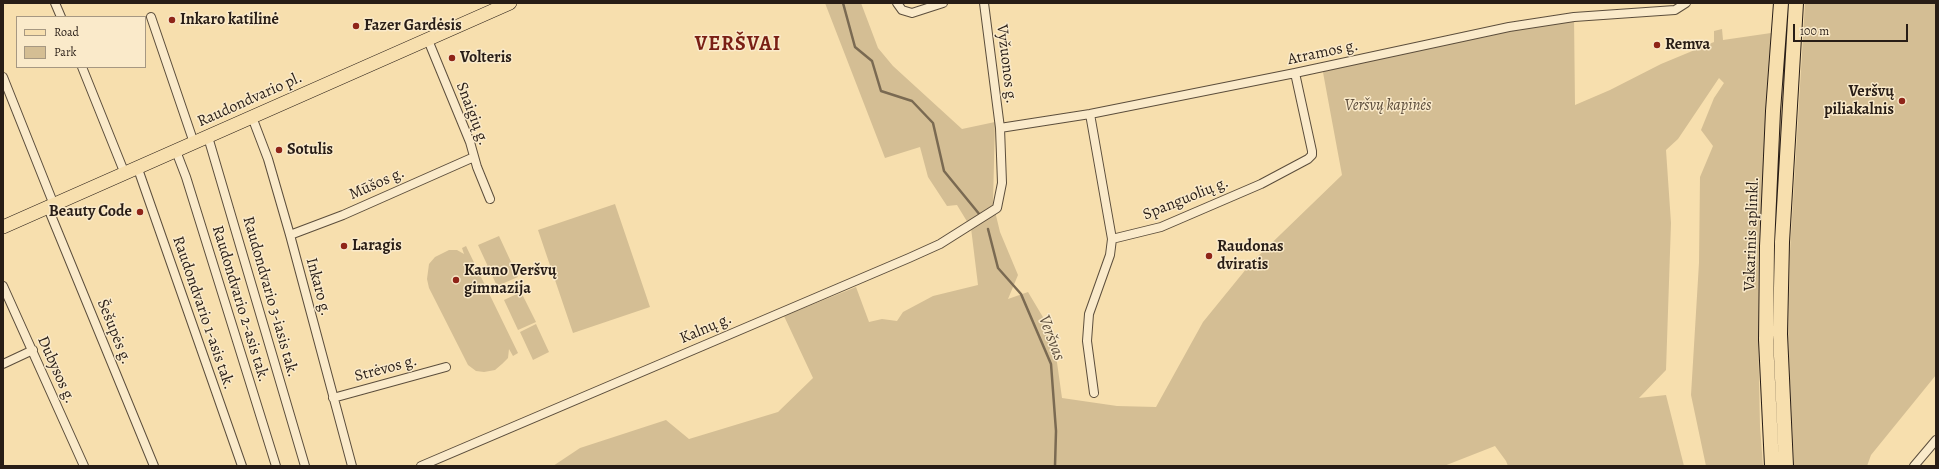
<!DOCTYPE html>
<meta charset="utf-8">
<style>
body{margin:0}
#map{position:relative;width:1939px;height:469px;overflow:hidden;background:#f7dfae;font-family:Alegreya,serif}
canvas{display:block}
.frame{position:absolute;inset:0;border:4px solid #281d16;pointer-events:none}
.legend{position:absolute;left:16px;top:16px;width:130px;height:52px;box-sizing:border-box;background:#faeaca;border:1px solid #a69882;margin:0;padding:5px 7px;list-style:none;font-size:12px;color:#281d16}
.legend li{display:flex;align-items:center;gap:8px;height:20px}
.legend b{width:20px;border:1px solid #a69882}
.scale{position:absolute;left:1793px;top:24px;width:115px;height:18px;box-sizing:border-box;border:2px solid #281d16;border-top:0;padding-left:5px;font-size:12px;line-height:14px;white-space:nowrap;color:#281d16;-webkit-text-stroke:3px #faeaca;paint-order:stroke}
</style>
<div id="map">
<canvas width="1939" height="469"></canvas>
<div class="frame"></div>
<ul class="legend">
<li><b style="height:5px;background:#f7dfae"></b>Road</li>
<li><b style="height:11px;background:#d4be94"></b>Park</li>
</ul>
<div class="scale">100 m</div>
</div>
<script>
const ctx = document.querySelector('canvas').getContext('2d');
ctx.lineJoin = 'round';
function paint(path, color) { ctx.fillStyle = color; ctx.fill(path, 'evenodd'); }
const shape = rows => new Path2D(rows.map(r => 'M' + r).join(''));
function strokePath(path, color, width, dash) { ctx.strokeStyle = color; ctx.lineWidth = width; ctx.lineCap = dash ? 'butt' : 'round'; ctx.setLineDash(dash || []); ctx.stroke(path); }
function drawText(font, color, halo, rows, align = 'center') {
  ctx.font = font + ' Alegreya,serif'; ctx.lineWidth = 3; ctx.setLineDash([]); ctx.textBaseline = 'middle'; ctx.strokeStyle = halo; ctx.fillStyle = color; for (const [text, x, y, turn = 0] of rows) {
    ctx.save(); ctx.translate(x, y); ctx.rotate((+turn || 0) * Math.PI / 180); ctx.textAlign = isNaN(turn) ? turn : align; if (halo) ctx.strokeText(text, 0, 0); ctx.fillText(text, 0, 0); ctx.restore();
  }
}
const green = shape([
 [825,3,861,3,878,48,893,66,962,129,995,122,993,203,1000,232,1018,275,1008,299,1028,292,1053,334,1062,398,1117,406,1156,407,1203,322,1251,263,1342,175,1322,67,1574,17,1575,105,1610,90,1661,64,1714,42,1714,31,1722,29,1723,40,1771,33,1759,241,1758,325,1760,426,1763,466,1706,466,1691,395,1699,263,1700,177,1713,146,1701,130,1714,98,1724,83,1719,78,1678,139,1666,150,1671,223,1666,370,1639,398,1666,395,1684,466,1508,466,1506,461,1495,446,1444,466,553,466,580,448,666,420,689,439,778,412,813,378,784,316,856,287,869,322,882,319,897,321,903,312,933,296,978,285,971,228,957,205,947,206,928,177,920,147,885,158],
 [1805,3,1936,3,1936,375,1871,455,1867,466,1794,466,1788,339,1790,251],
 [1786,21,1790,22,1781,466,1777,466,1774,426,1772,290,1775,185],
 [615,204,650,307,573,333,538,230],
 [499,236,518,277,497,286,478,245],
 [466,246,518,353,513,356,509,349,508,358,502,364,495,370,484,372,476,371,468,365,429,288,427,279,429,264,435,257,449,250,457,250,464,254,462,248],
 [521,292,536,322,518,330,504,300],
 [536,324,549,352,533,360,520,332]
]);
const stream = shape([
 [843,3,855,47,872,61,881,91,912,101,933,123,944,171,980,215],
 [988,229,998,268,1021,294,1051,364,1056,431,1055,466]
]);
const street = shape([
 [55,3,61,17],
 [897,3,902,10,912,13,943,3],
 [151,17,194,143],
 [428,40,470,142,477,167,490,199],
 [82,67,125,174],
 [3,77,54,205],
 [1090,114,1112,239],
 [252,117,268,159,290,235,352,466],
 [1000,128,1090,114,1295,73,1509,27,1574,17,1675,10,1686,3],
 [208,137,305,466],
 [176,151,186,177,276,466],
 [138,169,242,466],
 [48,208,154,466],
 [290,235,343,215,474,157],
 [3,286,84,466],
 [3,364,33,350],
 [1094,393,1087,341,1089,314,1110,255,1112,239,1161,227,1261,184,1308,159,1312,155,1312,151,1295,73],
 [333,398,446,367],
 [421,466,909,258,940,244,997,208,1002,183,1000,128,984,3],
 [1914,466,1936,440]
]);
const primary = shape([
 [3,227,510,3]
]);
const highway = shape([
 [1772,466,1766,340,1767,246,1773,111,1781,3],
 [1786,466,1780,334,1782,242,1796,3]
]);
const markers = [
 [172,20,4,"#8f2418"],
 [356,26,4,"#8f2418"],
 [1657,45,4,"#8f2418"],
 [452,58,4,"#8f2418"],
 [1902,101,4,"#8f2418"],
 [279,150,4,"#8f2418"],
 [140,212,4,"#8f2418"],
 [344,246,4,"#8f2418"],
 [1209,256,4,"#8f2418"],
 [456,280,4,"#8f2418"]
];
const poiNames = [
 ["Inkaro katilinė",180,20],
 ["Fazer Gardėsis",364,26],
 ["Remva",1665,45],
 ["Volteris",460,58],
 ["Veršvų",1894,92,"right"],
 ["piliakalnis",1894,110,"right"],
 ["Sotulis",287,150],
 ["Beauty Code",132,212,"right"],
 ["Laragis",352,246],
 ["Raudonas",1217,247],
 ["dviratis",1217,265],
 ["Kauno Veršvų",464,271],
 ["gimnazija",464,289]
];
const streetNames = [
 ["Atramos g.",1323,53,-12],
 ["Vyžuonos g.",1006,64,83],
 ["Raudondvario pl.",250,100,-24],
 ["Snaigių g.",472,114,69],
 ["Mūšos g.",377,184,-24],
 ["Spanguolių g.",1186,199,-22],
 ["Vakarinis aplinkl.",1752,234,-88],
 ["Inkaro g.",318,287,75],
 ["Raudondvario 3-iasis tak.",270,297,74],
 ["Raudondvario 2-asis tak.",240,304,73],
 ["Raudondvario 1-asis tak.",203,313,71],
 ["Kalnų g.",706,329,-23],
 ["Šešupės g.",114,332,68],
 ["Strėvos g.",386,369,-15],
 ["Dubysos g.",56,370,66]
];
const parkNames = [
 ["Veršvų kapinės",1388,106]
];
const waterNames = [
 ["Veršvas",1051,338,69]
];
const districtNames = [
 ["VERŠVAI",738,45]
];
paint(green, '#d4be94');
strokePath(stream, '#7a6a52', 2.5);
strokePath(street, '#5c4e3c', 10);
strokePath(primary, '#281d16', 14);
strokePath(highway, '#281d16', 16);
strokePath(street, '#faeaca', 8);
strokePath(primary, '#f7dfae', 13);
strokePath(highway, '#f7dfae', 14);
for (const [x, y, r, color] of markers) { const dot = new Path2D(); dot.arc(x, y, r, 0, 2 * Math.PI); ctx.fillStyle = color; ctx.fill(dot); strokePath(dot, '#faeaca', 1.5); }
drawText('bold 16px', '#281d16', '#faeaca', poiNames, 'left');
drawText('16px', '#281d16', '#faeaca', streetNames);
drawText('italic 16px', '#5c4d3c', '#faeaca', parkNames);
drawText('italic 17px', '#5f503e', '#faeaca', waterNames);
ctx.letterSpacing = '1px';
drawText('bold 20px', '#7a1f14', '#faeaca', districtNames);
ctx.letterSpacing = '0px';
</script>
